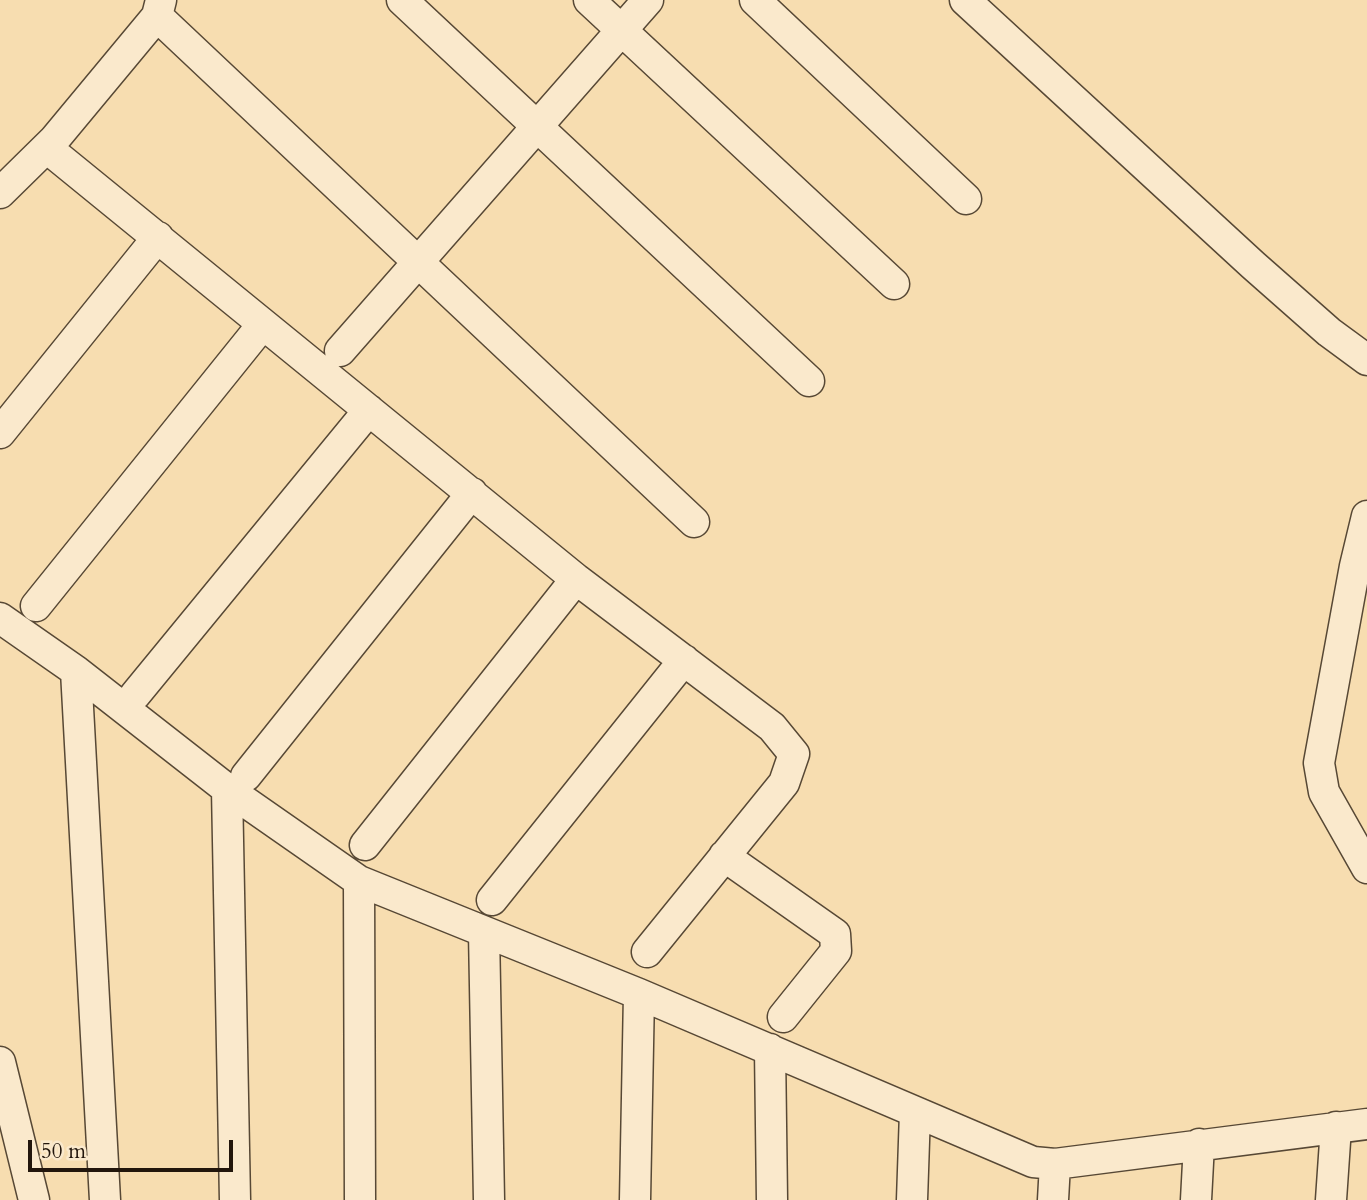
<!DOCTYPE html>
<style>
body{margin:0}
#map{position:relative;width:1367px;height:1200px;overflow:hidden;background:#f7ddb0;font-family:Cardo,serif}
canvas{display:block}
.scale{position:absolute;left:28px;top:1140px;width:205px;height:32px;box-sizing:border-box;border:4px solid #22160c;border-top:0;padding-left:9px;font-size:21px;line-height:24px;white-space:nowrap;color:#22160c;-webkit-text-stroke:5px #fae9cc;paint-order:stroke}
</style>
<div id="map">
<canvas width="1367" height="1200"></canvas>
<div class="scale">50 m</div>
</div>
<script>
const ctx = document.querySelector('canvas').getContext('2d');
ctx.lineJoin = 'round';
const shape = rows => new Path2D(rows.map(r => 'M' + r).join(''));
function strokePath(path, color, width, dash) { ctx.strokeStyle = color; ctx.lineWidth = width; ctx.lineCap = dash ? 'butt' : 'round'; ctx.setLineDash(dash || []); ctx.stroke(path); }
const minor = shape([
 [402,0,809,381],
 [589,0,894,284],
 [755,0,966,199],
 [965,0,1253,265,1329,332,1367,360],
 [157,16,694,522],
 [47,148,576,579,772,727,794,754,784,783,647,952],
 [0,193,54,140,157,16,161,0],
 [340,351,648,0],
 [0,433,158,237],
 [1367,516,1355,566,1319,763,1324,792,1367,868],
 [36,606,263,324],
 [0,618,76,671,227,789,359,881,639,994,1033,1162,1055,1164,1367,1124],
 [76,671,105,1200],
 [135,695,369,410],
 [246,776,472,493],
 [227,789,235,1200],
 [365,845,576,579],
 [724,856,835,934,836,951,783,1017],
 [359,881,360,1200],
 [492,900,684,660],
 [484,932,489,1200],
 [770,1049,772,1200],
 [0,1062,34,1200],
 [635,1200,639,994],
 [912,1200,915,1112],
 [1053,1200,1055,1164],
 [1196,1200,1199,1144],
 [1331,1200,1336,1127]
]);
strokePath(minor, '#574835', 33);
strokePath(minor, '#fae9cc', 30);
</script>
